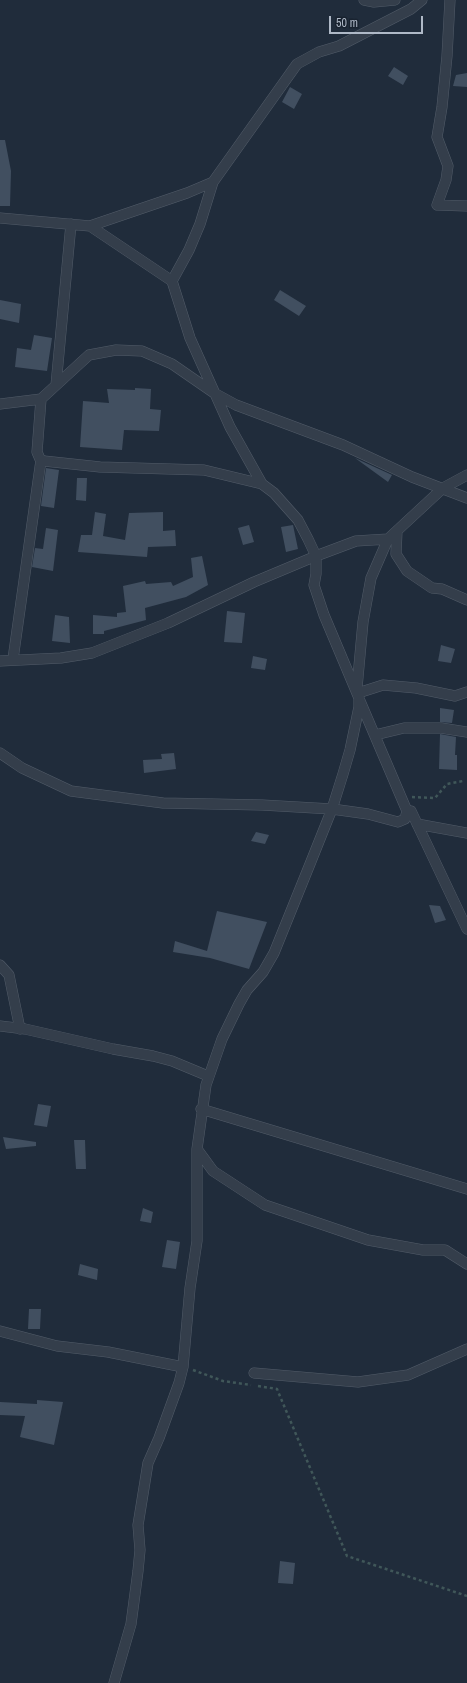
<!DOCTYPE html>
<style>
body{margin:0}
#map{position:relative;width:467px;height:1683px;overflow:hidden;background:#202c3b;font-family:"Archivo Narrow",sans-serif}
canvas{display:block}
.scale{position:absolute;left:329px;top:16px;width:94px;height:18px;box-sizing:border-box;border:2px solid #afb9c7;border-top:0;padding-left:5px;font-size:12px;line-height:14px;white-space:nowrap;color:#afb9c7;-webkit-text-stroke:3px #192330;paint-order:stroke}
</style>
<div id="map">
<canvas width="467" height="1683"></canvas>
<div class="scale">50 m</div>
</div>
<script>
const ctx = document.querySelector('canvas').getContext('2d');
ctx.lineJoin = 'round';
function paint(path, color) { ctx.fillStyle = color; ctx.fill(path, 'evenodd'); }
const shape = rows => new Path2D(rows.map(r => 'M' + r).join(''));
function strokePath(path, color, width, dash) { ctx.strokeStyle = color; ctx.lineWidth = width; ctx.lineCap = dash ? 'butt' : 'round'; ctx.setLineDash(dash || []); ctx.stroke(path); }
const building = shape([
 [394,67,408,76,403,85,388,76],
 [467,73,467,87,453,86,456,75],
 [290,87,302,94,294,109,282,102],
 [0,140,5,140,11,171,10,206,0,206],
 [280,290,306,306,299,316,274,300],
 [0,300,21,304,19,323,0,319],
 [34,335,52,338,47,371,15,367,17,348,31,350],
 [135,388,151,389,150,409,161,410,159,431,124,430,122,450,80,447,83,401,109,403,107,389,135,390],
 [355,458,392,475,388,482],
 [46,468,59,470,54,508,41,506],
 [77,478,87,478,86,501,76,500],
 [95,512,106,514,103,536,125,540,129,513,163,512,163,531,175,530,176,546,148,547,147,557,78,552,81,535,92,535],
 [249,525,254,542,243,545,238,528],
 [293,525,298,549,286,552,281,527],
 [46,528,58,530,53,571,32,567,35,548,43,549],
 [202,556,208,585,186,597,145,608,146,620,104,631,104,634,93,634,93,615,117,617,117,613,126,612,123,586,145,581,146,584,171,582,173,586,193,577,191,558],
 [227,611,245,613,242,643,224,642],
 [55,615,69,617,70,643,52,641],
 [441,645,455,649,451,663,438,661],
 [253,656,267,659,265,670,251,668],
 [440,708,454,710,452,723,440,722],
 [440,734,456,737,455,755,457,755,457,770,439,769],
 [174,753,176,769,144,773,143,760,162,759,161,754],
 [256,832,269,835,265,844,251,841],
 [429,905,440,906,446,920,435,923],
 [217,911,267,922,249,969,210,958,173,952,175,941,207,951],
 [38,1104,51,1106,47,1127,34,1125],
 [3,1137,36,1142,36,1146,6,1149],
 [74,1140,85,1140,86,1169,76,1169],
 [143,1208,153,1212,151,1223,140,1221],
 [167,1240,180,1242,176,1269,162,1267],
 [80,1264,98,1269,97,1280,78,1275],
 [29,1309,41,1309,40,1329,28,1329],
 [37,1400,63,1402,54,1445,20,1437,25,1416,0,1415,0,1402,37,1404],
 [280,1561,295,1563,293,1584,278,1583]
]);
const path = shape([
 [412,797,435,798,447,784,463,781],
 [193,1370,223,1381,251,1385],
 [258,1386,277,1389,347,1556,467,1596]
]);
const minor = shape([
 [364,0,374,2,395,0],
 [450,0,447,56,442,107,437,137,448,166,446,180,437,205,467,206],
 [0,218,90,226,187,193,213,182,297,64,319,52,339,46,411,9,422,0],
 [90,226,172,281,190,338,230,427,262,484,274,493,298,520,308,539,316,556,316,574,314,585,324,615,359,698,359,707,350,750,343,774,332,809,310,864,274,953,263,972,247,990,239,1004,222,1039,206,1085,197,1149,197,1241,190,1288,183,1367,179,1383,159,1438,148,1463,138,1525,140,1550,138,1571,131,1624,114,1683],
 [172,281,189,250,200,224,213,182],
 [56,385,71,224],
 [41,399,37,452,40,459,44,461,100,467,204,470,262,484],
 [0,404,41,399,89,355,116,350,142,351,172,364,214,393,236,405,343,445,412,477,467,498],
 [397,531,396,554,407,571,432,588,442,589,467,600],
 [13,659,41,460],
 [0,661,61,658,92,653,168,623,254,582,316,556,356,541,388,539,443,488,467,475],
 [357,688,363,622,371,578,388,539],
 [358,693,383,685,416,688,455,696,467,692],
 [375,735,404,728,441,728,467,732],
 [0,753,22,768,71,791,163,803,262,805,332,809,368,814,398,822,405,819,407,811,360,701],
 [407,811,411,811,467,929],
 [417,824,467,833],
 [0,965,9,975,20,1029],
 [0,1026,25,1029,113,1049,153,1056,172,1061,208,1076],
 [201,1109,467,1189],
 [197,1149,213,1171,265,1205,368,1240,423,1250,445,1250,467,1264],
 [0,1331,57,1346,108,1352,183,1367],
 [254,1373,358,1382,408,1375,467,1349]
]);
paint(building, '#414f60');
strokePath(minor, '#525c69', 11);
strokePath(path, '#405759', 2.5, [3, 3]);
strokePath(minor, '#343e4b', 10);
</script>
